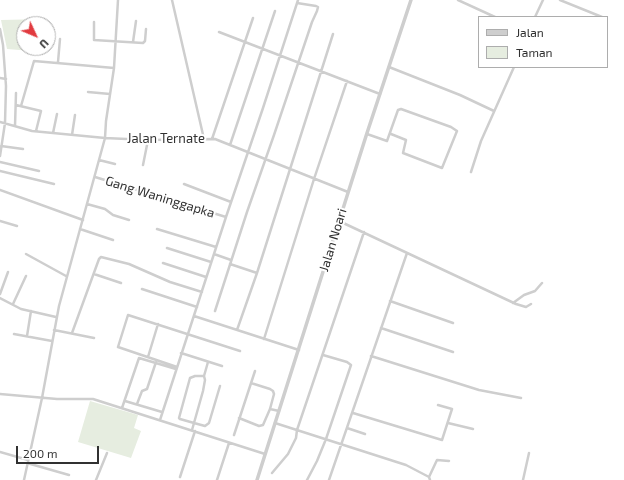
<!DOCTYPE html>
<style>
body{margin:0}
#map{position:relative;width:624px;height:480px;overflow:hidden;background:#fff;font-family:"Exo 2",sans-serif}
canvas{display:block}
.legend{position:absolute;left:478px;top:16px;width:130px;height:52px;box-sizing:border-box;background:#fff;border:1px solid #adadad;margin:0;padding:5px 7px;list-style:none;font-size:12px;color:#313131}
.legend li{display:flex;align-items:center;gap:8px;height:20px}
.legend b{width:20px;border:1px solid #adadad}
.north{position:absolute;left:16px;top:16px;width:40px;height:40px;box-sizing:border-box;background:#fff;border:1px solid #adadad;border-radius:50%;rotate:134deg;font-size:11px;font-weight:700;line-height:16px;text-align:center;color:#313131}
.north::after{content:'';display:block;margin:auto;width:14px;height:18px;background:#e13a3f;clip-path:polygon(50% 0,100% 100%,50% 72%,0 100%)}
.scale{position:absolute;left:16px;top:446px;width:83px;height:18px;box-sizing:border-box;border:2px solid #313131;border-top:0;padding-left:5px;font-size:12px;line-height:14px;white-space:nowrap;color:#313131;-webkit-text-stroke:3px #fff;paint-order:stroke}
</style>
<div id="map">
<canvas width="624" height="480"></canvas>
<ul class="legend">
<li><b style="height:5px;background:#cecece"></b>Jalan</li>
<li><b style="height:11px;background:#e6ede0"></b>Taman</li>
</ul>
<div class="north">U</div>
<div class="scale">200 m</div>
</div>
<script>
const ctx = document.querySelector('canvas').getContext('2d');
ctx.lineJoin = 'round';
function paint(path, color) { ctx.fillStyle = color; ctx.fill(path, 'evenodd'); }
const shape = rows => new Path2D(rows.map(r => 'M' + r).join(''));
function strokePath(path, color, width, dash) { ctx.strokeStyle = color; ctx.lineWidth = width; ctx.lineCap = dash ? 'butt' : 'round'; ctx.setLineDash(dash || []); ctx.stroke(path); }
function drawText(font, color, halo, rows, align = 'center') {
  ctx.font = font + ' "Exo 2",sans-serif'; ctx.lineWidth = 4; ctx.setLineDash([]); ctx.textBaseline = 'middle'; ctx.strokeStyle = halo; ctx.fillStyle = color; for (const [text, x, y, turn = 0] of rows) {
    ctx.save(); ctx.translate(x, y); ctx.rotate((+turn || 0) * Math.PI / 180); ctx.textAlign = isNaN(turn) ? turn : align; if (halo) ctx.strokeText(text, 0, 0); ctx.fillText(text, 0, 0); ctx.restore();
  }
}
const green = shape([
 [45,19,45,24,24,24,24,48,44,48,44,52,7,49,1,20],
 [90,401,138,415,134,428,141,431,131,458,78,442]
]);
const minor = shape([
 [172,0,204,139],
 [458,0,495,17],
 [560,0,602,17],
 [535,17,543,0],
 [94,22,94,40,143,43,145,41,146,29],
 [0,29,3,45,6,86,5,123,0,156],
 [219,32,380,94],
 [133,42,136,21],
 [58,62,60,39],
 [389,67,460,95,494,111],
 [0,78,6,79],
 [88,92,110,94],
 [16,105,41,111,36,131],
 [21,106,34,61,114,68],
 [0,122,32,131,105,138,148,140,215,139,348,192],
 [15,126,16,93],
 [53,133,57,114],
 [367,134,387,141,398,110,401,109,451,127,457,131,442,168,403,153,406,140,391,134],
 [72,135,75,115],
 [212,139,253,18],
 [230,145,275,11],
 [1,146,23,149],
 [99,160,115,164],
 [0,162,39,171],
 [143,165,148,140],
 [0,171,54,184],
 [471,172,481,141,514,67],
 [95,177,226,217],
 [184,184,231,202],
 [0,190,83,220],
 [87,204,105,209,113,215,129,220],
 [0,221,17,226],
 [339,221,516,304,526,307,531,304],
 [80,229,113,240],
 [157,229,216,247],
 [167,248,211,262],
 [26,254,66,276],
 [214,254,231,260],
 [163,263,206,277],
 [230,264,257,273],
 [94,274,121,283],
 [142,289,197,307],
 [0,294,8,272],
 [0,298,21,309,56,317],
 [390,301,453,323],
 [513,303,524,295,535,291,542,283],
 [13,304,26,276],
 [215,311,247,212,274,135,312,22,317,11,318,7,316,6,297,3],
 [194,316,299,350],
 [381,328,453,352],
 [54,330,94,338],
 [237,330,257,273,333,34],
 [72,333,99,259,101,257,129,264,170,282,202,292],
 [14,334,52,341],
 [27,336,31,311],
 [264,339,314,179,347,81],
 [181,353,222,366],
 [371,356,479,390,521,398],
 [148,357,158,324],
 [177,367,118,347,128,315,240,351],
 [204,376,208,362],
 [0,394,57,399,93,399,265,454],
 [125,401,162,412],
 [137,404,142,391,147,389,156,362],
 [122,408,139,358,176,369],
 [270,409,279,411],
 [353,413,442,440,452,409,438,405],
 [239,418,259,426,263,425,270,409,274,394,273,391,270,389,251,383],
 [160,420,226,217,263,108,298,0],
 [275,423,406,465,429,477,430,480],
 [448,423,473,429],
 [347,428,365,434],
 [192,430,194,423,203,391,205,380,204,376,195,376,190,378,179,418,180,419,194,423,205,426,209,423,220,386],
 [234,435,255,371],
 [0,452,28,460],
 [27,463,69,475],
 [272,473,288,454,296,438,297,430,364,232],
 [180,477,195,431],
 [429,477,437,460,449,461],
 [24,480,42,398,59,306,105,138,106,121,114,68,118,0],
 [96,480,107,453],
 [217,480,229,443],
 [307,480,317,461,326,439,351,365,347,362,323,355],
 [329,480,407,253],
 [523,480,529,453]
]);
const tertiary = shape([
 [257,480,367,133,411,0]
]);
const streetNames = [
 ["Jalan Ternate",166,139],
 ["Gang Waninggapka",160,197,17],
 ["Jalan Noari",333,240,-73]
];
paint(green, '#e6ede0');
strokePath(minor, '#cecece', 2.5);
strokePath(tertiary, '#cecece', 3.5);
drawText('13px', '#313131', '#fff', streetNames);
</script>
